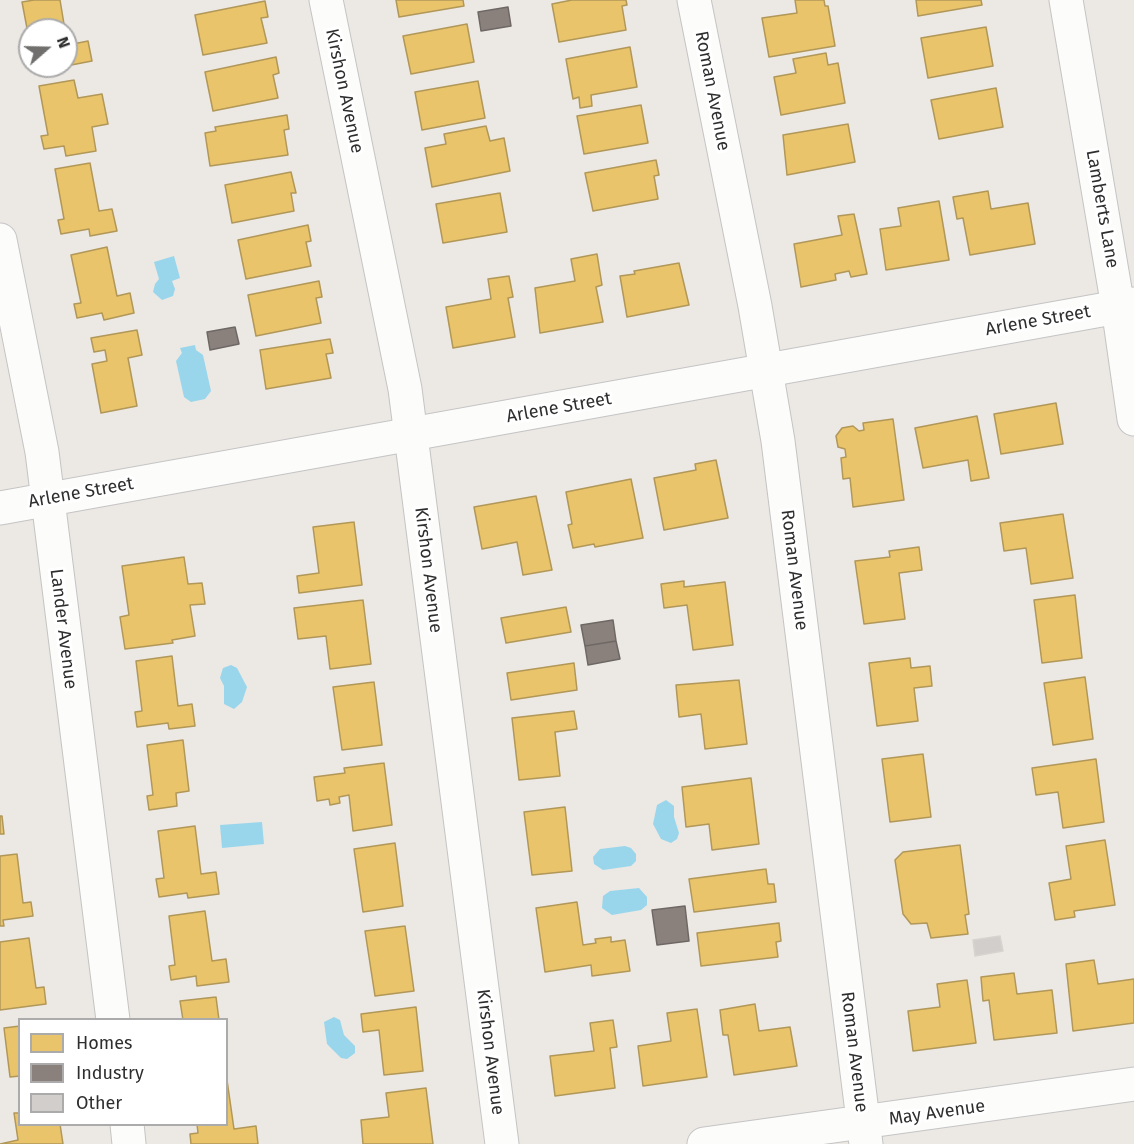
<!DOCTYPE html>
<style>
body{margin:0}
#map{position:relative;width:1134px;height:1144px;overflow:hidden;background:#ece8e4;font-family:"Fira Sans",sans-serif}
canvas{display:block}
.legend{position:absolute;left:18px;top:1018px;width:210px;height:108px;box-sizing:border-box;background:#fff;border:2px solid #ababab;margin:0;padding:8px 10px;list-style:none;font-size:18px;color:#2e2e2e}
.legend li{display:flex;align-items:center;gap:12px;height:30px}
.legend b{width:30px;border:2px solid #ababab}
.north{position:absolute;left:18px;top:18px;width:60px;height:60px;box-sizing:border-box;background:#fff;border:2px solid #ababab;border-radius:50%;rotate:70deg;font-size:16px;font-weight:700;line-height:24px;text-align:center;color:#2e2e2e}
.north::after{content:'';display:block;margin:auto;width:21px;height:27px;background:#706f6e;clip-path:polygon(50% 0,100% 100%,50% 72%,0 100%)}
</style>
<div id="map">
<canvas width="1134" height="1144"></canvas>
<ul class="legend">
<li><b style="height:16px;background:#e9c46a"></b>Homes</li>
<li><b style="height:16px;background:#8a817c"></b>Industry</li>
<li><b style="height:16px;background:#d1cecb"></b>Other</li>
</ul>
<div class="north">N</div>
</div>
<script>
const ctx = document.querySelector('canvas').getContext('2d');
ctx.lineJoin = 'round';
function paint(path, color) { ctx.fillStyle = color; ctx.fill(path, 'evenodd'); }
const shape = rows => new Path2D(rows.map(r => 'M' + r).join(''));
function strokePath(path, color, width, dash) { ctx.strokeStyle = color; ctx.lineWidth = width; ctx.lineCap = dash ? 'butt' : 'round'; ctx.setLineDash(dash || []); ctx.stroke(path); }
function drawText(font, color, halo, rows, align = 'center') {
  ctx.font = font + ' "Fira Sans",sans-serif'; ctx.lineWidth = 6; ctx.setLineDash([]); ctx.textBaseline = 'middle'; ctx.strokeStyle = halo; ctx.fillStyle = color; for (const [text, x, y, turn = 0] of rows) {
    ctx.save(); ctx.translate(x, y); ctx.rotate((+turn || 0) * Math.PI / 180); ctx.textAlign = isNaN(turn) ? turn : align; if (halo) ctx.strokeText(text, 0, 0); ctx.fillText(text, 0, 0); ctx.restore();
  }
}
const water = shape([
 [174,256,180,278,172,281,175,289,173,296,162,300,153,292,155,284,159,279,154,262],
 [195,345,196,350,203,355,211,391,205,399,191,402,184,397,176,361,182,353,180,348],
 [231,665,237,668,247,687,242,702,234,709,224,704,224,686,220,678,223,668],
 [666,800,674,806,674,817,679,833,677,839,671,843,661,839,653,824,657,805],
 [262,822,264,844,222,848,220,825],
 [625,846,631,848,636,854,636,861,631,866,603,870,594,864,593,857,600,849],
 [639,888,647,897,647,905,641,910,612,915,602,908,603,896,610,891],
 [334,1017,340,1020,344,1035,355,1046,355,1053,347,1059,341,1058,327,1044,324,1022]
]);
const homes = shape([
 [34,0,60,0,65,30,30,30,30,44,22,2,34,0],
 [396,0,463,0,464,6,399,17,396,0],
 [572,0,626,0,627,5,622,6,626,30,559,42,552,4,572,0],
 [795,0,824,0,825,6,828,6,835,46,769,57,762,18,797,13,795,0],
 [916,0,981,0,982,5,918,16,916,0],
 [265,1,268,17,261,18,267,43,203,55,195,15,265,1],
 [467,24,474,62,411,74,403,36,467,24],
 [986,27,993,66,928,78,921,38,986,27],
 [66,33,68,45,88,41,92,61,66,66,66,33],
 [630,47,637,87,591,95,592,106,580,108,579,97,573,99,566,59,630,47],
 [826,53,828,65,838,63,845,103,781,115,774,77,796,73,793,59,826,53],
 [276,57,279,73,273,75,278,98,213,111,205,72,276,57],
 [74,80,78,98,102,94,108,124,92,127,96,151,66,156,64,146,44,149,41,136,48,135,39,86,74,80],
 [478,81,485,118,422,130,415,92,478,81],
 [996,88,1003,127,939,139,931,100,996,88],
 [641,105,648,143,584,154,577,116,641,105],
 [287,115,289,129,284,130,288,155,210,166,205,133,216,131,215,127,287,115],
 [848,124,855,162,787,175,783,135,848,124],
 [486,126,490,141,504,138,510,171,432,187,425,148,446,144,444,134,486,126],
 [656,160,659,175,654,176,658,199,593,211,585,173,656,160],
 [90,163,99,211,112,209,117,231,90,236,89,229,61,234,58,220,64,219,55,169,90,163],
 [291,172,296,193,291,193,294,211,232,223,225,185,291,172],
 [988,191,991,209,1028,203,1035,244,970,255,963,218,957,219,953,197,988,191],
 [500,193,507,232,443,243,436,204,500,193],
 [939,201,949,260,886,270,880,229,901,226,898,208,939,201],
 [854,214,867,274,851,277,849,271,835,274,836,280,801,287,794,244,842,235,838,216,854,214],
 [308,225,311,241,306,242,311,266,246,279,238,240,308,225],
 [107,247,117,296,130,293,134,313,104,320,102,313,77,318,74,304,81,303,71,255,107,247],
 [597,254,602,285,596,287,603,322,540,333,535,288,575,281,571,259,597,254],
 [679,263,689,305,627,317,620,276,635,274,634,271,679,263],
 [509,276,513,297,508,298,515,337,453,348,446,307,491,299,488,279,509,276],
 [319,281,322,297,316,298,321,323,256,336,248,295,319,281],
 [137,330,142,355,128,358,137,406,101,413,92,364,107,361,105,350,94,352,91,338,137,330],
 [330,339,333,353,326,354,331,378,266,389,260,350,330,339],
 [1056,403,1063,444,1001,454,994,414,1056,403],
 [977,416,989,478,971,481,968,460,923,468,915,428,977,416],
 [893,419,904,500,853,507,850,478,843,479,841,458,846,457,845,449,838,447,836,436,842,428,853,426,859,431,864,430,863,423,893,419],
 [716,460,728,518,664,530,654,478,696,470,695,464,716,460],
 [631,479,643,538,595,547,594,544,573,548,568,525,572,524,566,492,631,479],
 [536,496,552,570,523,575,517,542,482,549,474,507,536,496],
 [1063,514,1073,578,1031,584,1026,548,1004,551,1000,523,1063,514],
 [354,522,362,585,299,593,297,576,319,573,313,527,354,522],
 [919,547,922,570,899,573,905,619,864,624,855,561,890,557,889,551,919,547],
 [184,557,188,584,202,583,205,604,190,605,195,636,172,640,173,643,125,649,120,617,129,615,122,566,184,557],
 [684,581,684,587,725,582,733,645,693,650,687,605,664,608,661,584,684,581],
 [1075,595,1082,658,1042,663,1034,600,1075,595],
 [363,600,371,664,330,669,326,636,298,639,294,608,363,600],
 [566,607,571,632,506,643,501,618,566,607],
 [172,656,178,706,192,704,195,726,169,729,168,723,137,727,135,712,142,711,136,661,172,656],
 [910,658,911,668,930,666,932,686,914,688,918,721,877,726,869,663,910,658],
 [574,663,577,690,511,700,507,673,574,663],
 [1085,677,1093,739,1053,745,1044,683,1085,677],
 [739,680,747,744,705,749,701,714,679,717,676,685,739,680],
 [374,682,382,745,342,750,333,687,374,682],
 [574,711,577,729,555,732,560,776,519,780,512,718,574,711],
 [183,740,189,791,176,793,177,806,149,810,147,796,153,795,147,745,183,740],
 [923,754,931,817,890,822,882,759,923,754],
 [1096,759,1104,822,1063,828,1058,792,1036,795,1032,768,1096,759],
 [384,763,392,825,353,831,349,795,339,797,340,803,330,805,329,799,317,801,314,777,345,773,344,768,384,763],
 [751,778,759,844,712,850,709,824,686,827,682,787,751,778],
 [565,807,572,871,532,875,524,812,565,807],
 [0,816,2,816,4,834,0,834,0,816],
 [195,826,201,874,216,872,219,894,188,898,187,893,159,897,156,879,164,878,158,831,195,826],
 [1105,840,1115,905,1074,911,1075,917,1055,920,1049,883,1071,879,1066,846,1105,840],
 [395,843,403,906,363,912,354,849,395,843],
 [960,845,969,914,965,915,968,934,931,938,927,923,911,924,903,914,895,860,903,852,960,845],
 [17,854,23,903,31,902,33,916,3,920,4,926,0,926,0,856,17,854],
 [766,869,768,884,774,884,776,902,694,912,689,879,766,869],
 [577,902,583,945,596,943,595,939,611,937,611,942,625,940,630,971,592,976,591,965,545,972,536,908,577,902],
 [205,911,212,961,226,959,229,982,197,986,196,976,171,980,169,966,175,965,169,916,205,911],
 [779,923,781,941,776,942,778,957,701,966,697,933,779,923],
 [405,926,414,991,375,996,365,931,405,926],
 [29,938,36,988,44,987,46,1004,0,1010,0,942,29,938],
 [1094,960,1098,984,1134,979,1134,1023,1073,1031,1066,964,1094,960],
 [1014,973,1017,994,1052,990,1057,1033,994,1040,989,1000,983,1001,981,977,1014,973],
 [967,980,976,1043,913,1051,908,1011,940,1007,937,984,967,980],
 [216,997,219,1020,183,1020,180,1001,216,997],
 [755,1004,759,1031,790,1027,797,1066,734,1075,728,1035,723,1035,720,1010,755,1004],
 [416,1007,423,1071,384,1075,379,1030,363,1032,361,1014,416,1007],
 [697,1009,707,1077,643,1086,638,1046,671,1041,667,1013,697,1009],
 [613,1020,617,1047,610,1048,615,1088,555,1096,550,1056,594,1051,590,1023,613,1020],
 [20,1026,20,1076,10,1077,4,1028,20,1026],
 [227,1080,234,1129,256,1126,258,1144,191,1144,190,1134,198,1133,197,1124,226,1124,227,1080],
 [426,1088,433,1144,363,1144,361,1120,389,1117,386,1093,426,1088],
 [14,1113,20,1113,20,1124,60,1124,63,1144,0,1144,18,1140,14,1113]
]);
const industry = shape([
 [508,7,511,26,481,31,478,12,508,7],
 [235,327,239,344,210,350,207,332,235,327],
 [613,620,616,641,585,646,581,625,613,620],
 [616,641,620,659,588,665,585,646,616,641],
 [685,906,689,941,657,945,652,910,685,906]
]);
const building = shape([
 [1000,936,1003,951,975,956,973,940,1000,936]
]);
const minor = shape([
 [326,0,405,389,502,1144],
 [694,0,755,306,778,441,866,1144],
 [1066,0,1118,307],
 [0,240,42,452,113,1020],
 [127,1124,129,1144],
 [704,1144,1134,1084]
]);
const tertiary = shape([
 [0,508,1118,307]
]);
const secondary = shape([
 [1134,304,1118,307,1134,419]
]);
const streetNames = [
 ["Kirshon Avenue",344,91,78],
 ["Roman Avenue",712,91,79],
 ["Lamberts Lane",1102,209,80],
 ["Arlene Street",1038,321,-10],
 ["Arlene Street",559,408,-10],
 ["Arlene Street",81,493,-10],
 ["Kirshon Avenue",428,570,83],
 ["Roman Avenue",794,570,83],
 ["Lander Avenue",63,629,83],
 ["Kirshon Avenue",490,1052,83],
 ["Roman Avenue",854,1052,83],
 ["May Avenue",937,1113,-8]
];
paint(water, '#99d6ec');
paint(homes, '#e9c46a');
strokePath(homes, '#b19758', 1.5);
paint(industry, '#8a817c');
strokePath(industry, '#6e6865', 1.5);
paint(building, '#d1cecb');
strokePath(building, '#d7d4d0', 1.5);
strokePath(minor, '#c5c4c5', 35);
strokePath(tertiary, '#c5c4c5', 35);
strokePath(secondary, '#c5c4c5', 35);
strokePath(minor, '#fcfcfb', 33);
strokePath(tertiary, '#fcfcfb', 33);
strokePath(secondary, '#fcfcfb', 33);
drawText('18px', '#2e2e2e', '#fff', streetNames);
</script>
